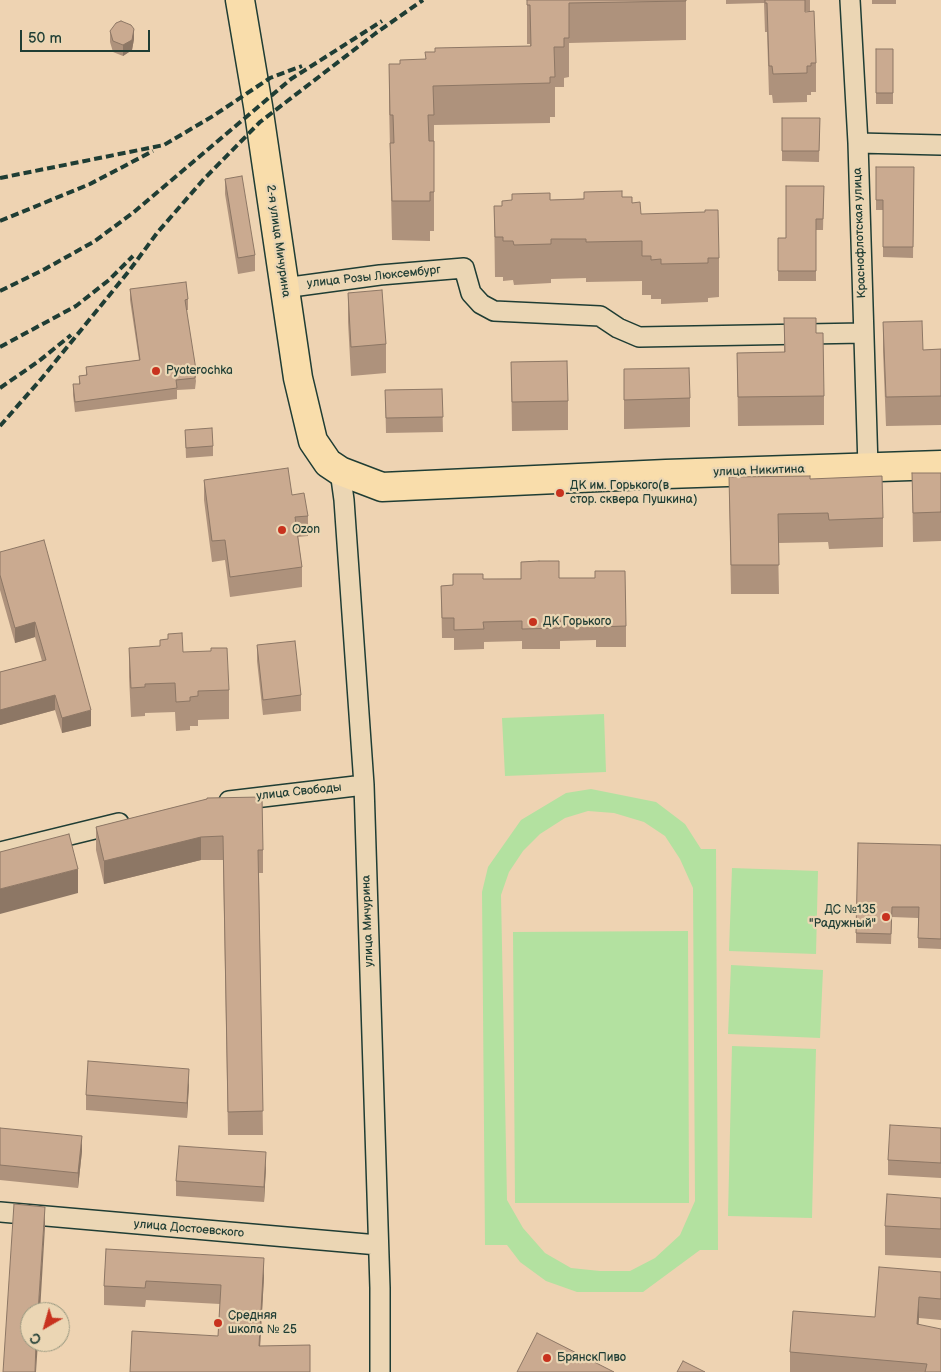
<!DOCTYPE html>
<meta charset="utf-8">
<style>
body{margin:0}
#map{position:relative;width:941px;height:1372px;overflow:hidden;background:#eed3b2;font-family:"Balsamiq Sans",sans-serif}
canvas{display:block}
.north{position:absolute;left:20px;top:1302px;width:50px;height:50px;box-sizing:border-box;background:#ebd6b4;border:1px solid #999981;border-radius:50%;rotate:218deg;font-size:14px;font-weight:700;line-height:20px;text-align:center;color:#1f3d34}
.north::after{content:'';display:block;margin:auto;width:18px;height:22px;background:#c8321e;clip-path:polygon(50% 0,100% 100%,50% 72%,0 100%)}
.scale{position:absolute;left:20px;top:30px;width:130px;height:22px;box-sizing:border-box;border:2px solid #1f3d34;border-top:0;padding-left:6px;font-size:15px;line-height:18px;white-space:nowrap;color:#1f3d34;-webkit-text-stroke:4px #ebd6b4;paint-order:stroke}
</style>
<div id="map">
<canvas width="941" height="1372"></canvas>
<div class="north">С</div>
<div class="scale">50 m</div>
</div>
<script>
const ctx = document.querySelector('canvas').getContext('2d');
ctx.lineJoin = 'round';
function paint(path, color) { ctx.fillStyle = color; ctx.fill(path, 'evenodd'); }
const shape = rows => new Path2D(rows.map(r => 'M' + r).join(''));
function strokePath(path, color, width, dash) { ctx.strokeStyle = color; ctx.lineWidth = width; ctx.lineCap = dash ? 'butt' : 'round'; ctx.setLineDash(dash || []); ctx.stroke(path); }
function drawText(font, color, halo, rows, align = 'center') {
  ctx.font = font + ' "Balsamiq Sans",sans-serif'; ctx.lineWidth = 4.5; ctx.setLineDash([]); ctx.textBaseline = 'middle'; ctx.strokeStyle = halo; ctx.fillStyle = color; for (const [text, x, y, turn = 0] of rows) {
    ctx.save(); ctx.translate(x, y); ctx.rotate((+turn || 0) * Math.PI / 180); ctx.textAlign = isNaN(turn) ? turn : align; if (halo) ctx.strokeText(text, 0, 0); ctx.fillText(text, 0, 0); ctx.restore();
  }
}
const green = shape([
 [604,714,606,772,505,776,502,718],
 [591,789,656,802,685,824,701,849,716,849,718,1250,700,1250,643,1292,577,1292,546,1281,520,1262,507,1245,485,1245,482,892,488,867,521,820,566,793],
 [588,811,614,813,644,822,665,836,680,859,693,888,695,1201,680,1235,655,1258,630,1271,600,1271,571,1268,545,1253,523,1228,507,1200,501,895,509,872,523,851,540,834,565,818],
 [732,868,818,871,816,954,729,951],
 [688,931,689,1203,515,1203,513,932],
 [731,965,823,970,820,1038,728,1034],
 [732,1046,816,1049,812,1218,728,1216]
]);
const minor = shape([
 [850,0,858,143,868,467],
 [858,143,941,145],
 [284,288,380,275,464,268,471,293,481,304,494,311,600,316,618,328,639,337,863,333],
 [340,471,344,500,364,785,380,1288,380,1372],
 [229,801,364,785],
 [0,852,119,823],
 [0,1212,378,1245]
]);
const primary = shape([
 [240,0,258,106,298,378,313,441,328,463,340,471,382,487,666,474,941,465]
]);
const rail = shape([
 [0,178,164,145,213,116,270,78,302,66],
 [0,221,90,184,153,151],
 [0,291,45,269,95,241,134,212,291,79,382,21],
 [0,347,76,306,109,280,133,256],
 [0,388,39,361,71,335],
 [0,426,42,378,129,271,157,233,203,180,260,122,376,33,423,0]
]);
const wall = shape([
 [527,0,686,0,686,40,569,43,569,77,564,78,564,87,555,87,555,117,550,117,550,123,434,125,434,231,430,231,430,241,392,240,389,103,389,64,400,64,425,59,435,52,530,46,530,44,527,44],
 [726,0,810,0,810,11,805,11,816,63,816,92,811,92,811,95,807,95,807,102,773,103,772,95,769,95,767,32,765,32,764,3,726,4],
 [872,0,896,0,896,4,872,4],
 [110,31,134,39,132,50,123,56,113,52,110,42],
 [876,49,893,49,893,104,876,104],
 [782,118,820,118,819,162,782,161],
 [876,167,914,167,913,258,883,257,883,210,876,210],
 [225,179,255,255,255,271,238,274,225,194],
 [824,186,823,230,816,230,816,281,778,281,778,238,786,238],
 [622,197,632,203,641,214,719,258,719,297,708,298,708,302,661,304,661,299,651,299,651,295,642,295,642,281,586,282,586,278,551,279,551,283,514,285,513,280,503,281,503,277,495,277,494,206,502,206,550,200],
 [130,289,188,299,188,310,186,310,196,381,195,389,177,390,177,399,75,412,73,395,73,384,79,384,79,376,86,375,86,367,139,360,130,300],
 [348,293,386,344,386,373,351,376,348,322],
 [784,318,824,396,824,425,738,426,737,353,784,352],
 [883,322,923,350,941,349,941,425,886,426,883,351],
 [511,362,568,401,568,430,512,431],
 [624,369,690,398,690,427,624,429],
 [442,389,443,432,386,433,385,390],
 [185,430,213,446,213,456,186,458],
 [912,473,941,473,941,541,913,542],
 [729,477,810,479,883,518,883,547,829,549,828,542,778,543,779,594,731,594],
 [204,480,292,495,308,516,308,536,298,537,302,567,302,587,230,597,225,560,212,562,204,500],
 [0,552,91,726,62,733,55,710,0,725,0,672,42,661,35,637,15,643,0,590],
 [559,578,626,626,626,647,596,647,596,640,560,641,560,649,522,649,522,641,484,642,484,649,454,650,454,638,442,638,441,586,453,585,483,579],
 [257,645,301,695,301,711,263,715,257,661],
 [129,648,183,652,229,690,229,719,198,720,198,726,190,726,190,730,176,731,175,712,145,713,145,716,131,717,129,677],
 [207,799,263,850,263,873,259,873,263,1135,228,1135,223,860,201,860,104,884,96,850,96,827],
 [941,845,941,949,918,948,918,918,892,917,891,944,856,943,856,933],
 [189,1084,187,1118,86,1110,86,1095],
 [0,1128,82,1151,78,1188,0,1180],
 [941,1128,941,1178,888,1175,888,1160],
 [266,1167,264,1202,176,1196,176,1181],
 [941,1198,941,1258,885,1255,885,1226],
 [106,1249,264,1277,260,1346,310,1372,218,1336,220,1304,146,1300,145,1307,104,1305,104,1286],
 [941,1272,941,1320,919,1318,918,1325,941,1372,790,1372,790,1352,875,1317]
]);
const shadedWall = shape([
 [134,29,134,39,132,50,123,56,123,45],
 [35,622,35,637,15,643,15,628],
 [55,695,55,710,0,725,0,710],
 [91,710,91,726,62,733,62,718],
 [201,837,201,860,104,884,104,861],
 [78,869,78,893,0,914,0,889],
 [189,1069,189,1084,187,1118,187,1103],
 [82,1136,82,1151,78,1188,78,1173],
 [266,1152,266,1167,264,1202,264,1187],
 [45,1207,45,1227,40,1312,38,1312],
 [264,1258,264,1277,259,1365,259,1346],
 [919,1297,919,1318,917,1345,917,1324],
 [36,1342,38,1342,36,1372,35,1372]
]);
const building = shape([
 [527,0,686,0,686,1,569,3,569,38,564,38,564,47,554,47,555,77,550,77,550,83,433,86,434,115,428,115,429,141,434,141,434,192,430,192,430,201,392,201,390,143,394,143,393,115,390,115,389,64,400,64,400,60,426,59,425,52,435,52,435,48,531,46,530,5,527,5,527,0],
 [765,0,805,0,805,12,814,11,816,63,811,63,811,66,807,66,807,73,773,74,772,66,769,66,767,3,765,3,765,0],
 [121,21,131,25,134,29,132,40,123,45,113,41,110,31,116,23,121,21],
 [876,49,893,49,893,93,876,93,876,49],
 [782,118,820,118,819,151,782,151,782,118],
 [876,167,914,167,913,247,883,247,883,200,876,200,876,167],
 [242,176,255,255,238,258,225,179,242,176],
 [786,186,824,186,823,219,816,219,816,271,778,271,778,238,786,238,786,186],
 [622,191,622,197,632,197,632,203,640,202,641,214,705,212,705,210,718,210,719,258,708,258,708,263,661,264,661,259,651,260,651,256,642,256,642,241,586,242,586,239,551,239,551,244,514,245,513,241,503,241,503,237,495,237,494,206,502,206,502,201,512,200,512,194,550,193,550,200,584,199,584,192,622,191],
 [186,282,188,299,185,300,196,370,195,378,176,380,177,388,75,402,73,384,80,384,79,376,87,375,86,367,140,360,130,289,186,282],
 [382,290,386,344,351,347,348,293,382,290],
 [784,318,816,318,816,333,823,333,824,396,738,397,737,353,785,352,784,318],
 [922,321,923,350,941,349,941,396,886,397,883,322,922,321],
 [567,361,568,401,512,402,511,362,567,361],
 [689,368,690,398,624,400,624,369,689,368],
 [442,389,443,417,386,418,385,390,442,389],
 [212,428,213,446,186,448,185,430,212,428],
 [288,468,292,495,304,493,308,516,295,517,302,567,230,577,225,540,212,541,204,480,288,468],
 [912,473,941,473,941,512,913,513,912,473],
 [810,476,810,479,882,476,883,518,829,520,828,513,778,514,779,565,731,565,729,477,810,476],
 [44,540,91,710,62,718,55,695,0,710,0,672,46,660,35,622,15,628,0,575,0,552,44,540],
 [539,561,559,561,559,578,595,578,595,571,625,571,626,626,596,627,596,620,560,621,560,628,522,629,522,621,483,622,484,629,454,630,454,618,442,618,441,586,453,585,453,574,483,574,483,579,521,579,521,562,539,561],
 [182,633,183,652,211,651,211,648,227,648,229,690,198,691,198,696,190,697,190,701,176,702,175,683,145,684,145,687,131,688,129,648,160,646,160,640,168,639,168,634,182,633],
 [295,641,301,695,263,700,257,645,295,641],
 [262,797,263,850,258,850,263,1111,228,1112,223,836,201,837,104,861,96,827,207,799,207,798,262,797],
 [69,834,78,869,0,889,0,852,69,834],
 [858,843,941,845,941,939,918,938,919,907,892,907,891,934,856,933,858,843],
 [88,1061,189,1069,187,1103,86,1095,88,1061],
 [890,1125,941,1128,941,1163,888,1160,890,1125],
 [0,1128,82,1136,78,1173,0,1165,0,1128],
 [179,1146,266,1152,264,1187,176,1181,179,1146],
 [887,1194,941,1198,941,1229,885,1226,887,1194],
 [14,1204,45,1207,38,1312,30,1312,30,1342,36,1342,35,1372,3,1372,14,1204],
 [106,1249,264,1258,259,1346,310,1345,310,1372,130,1372,132,1331,218,1336,221,1285,146,1281,145,1288,104,1286,106,1249],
 [879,1267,941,1272,941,1299,919,1297,917,1324,941,1329,941,1372,925,1372,927,1364,790,1352,793,1311,875,1317,879,1267],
 [537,1333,614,1372,517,1372,537,1333],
 [683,1361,705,1372,677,1372,683,1361]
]);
const markers = [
 [156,371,5,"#c8321e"],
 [560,493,5,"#c8321e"],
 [282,530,5,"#c8321e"],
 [533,622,5,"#c8321e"],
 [886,917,5,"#c8321e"],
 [218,1323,5,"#c8321e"],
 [547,1358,5,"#c8321e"]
];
const streetNames = [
 ["Краснофлотская улица",860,233,-92],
 ["2-я улица Мичурина",278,241,82],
 ["улица Розы Люксембург",374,277,-6],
 ["улица Никитина",759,471,-2],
 ["улица Свободы",299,792,-6],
 ["улица Мичурина",368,921,-92],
 ["улица Достоевского",189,1229,5]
];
const poiNames = [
 ["Pyaterochka",166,371],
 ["ДК им. Горького(в",570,486],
 ["стор. сквера Пушкина)",570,500],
 ["Ozon",292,530],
 ["ДК Горького",543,622],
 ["ДС №135",876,910,"right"],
 ["\"Радужный\"",876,924,"right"],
 ["Средняя",228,1316],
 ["школа № 25",228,1330],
 ["БрянскПиво",557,1358]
];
paint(green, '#b3e1a0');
strokePath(minor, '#1f3d34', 22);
strokePath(primary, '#1f3d34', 31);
strokePath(minor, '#ebd6b4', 19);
strokePath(primary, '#f9ddab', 28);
strokePath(rail, '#1f3d34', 4, [8, 4]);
paint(wall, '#ae927c');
paint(shadedWall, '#8d7765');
paint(building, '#caaa90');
strokePath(building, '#8d7765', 1);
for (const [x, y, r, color] of markers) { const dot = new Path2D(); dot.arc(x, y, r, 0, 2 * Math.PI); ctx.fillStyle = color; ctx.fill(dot); strokePath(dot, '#ebd6b4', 2); }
drawText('12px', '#1f3d34', '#ebd6b4', streetNames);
drawText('12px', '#1f3d34', '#ebd6b4', poiNames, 'left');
</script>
